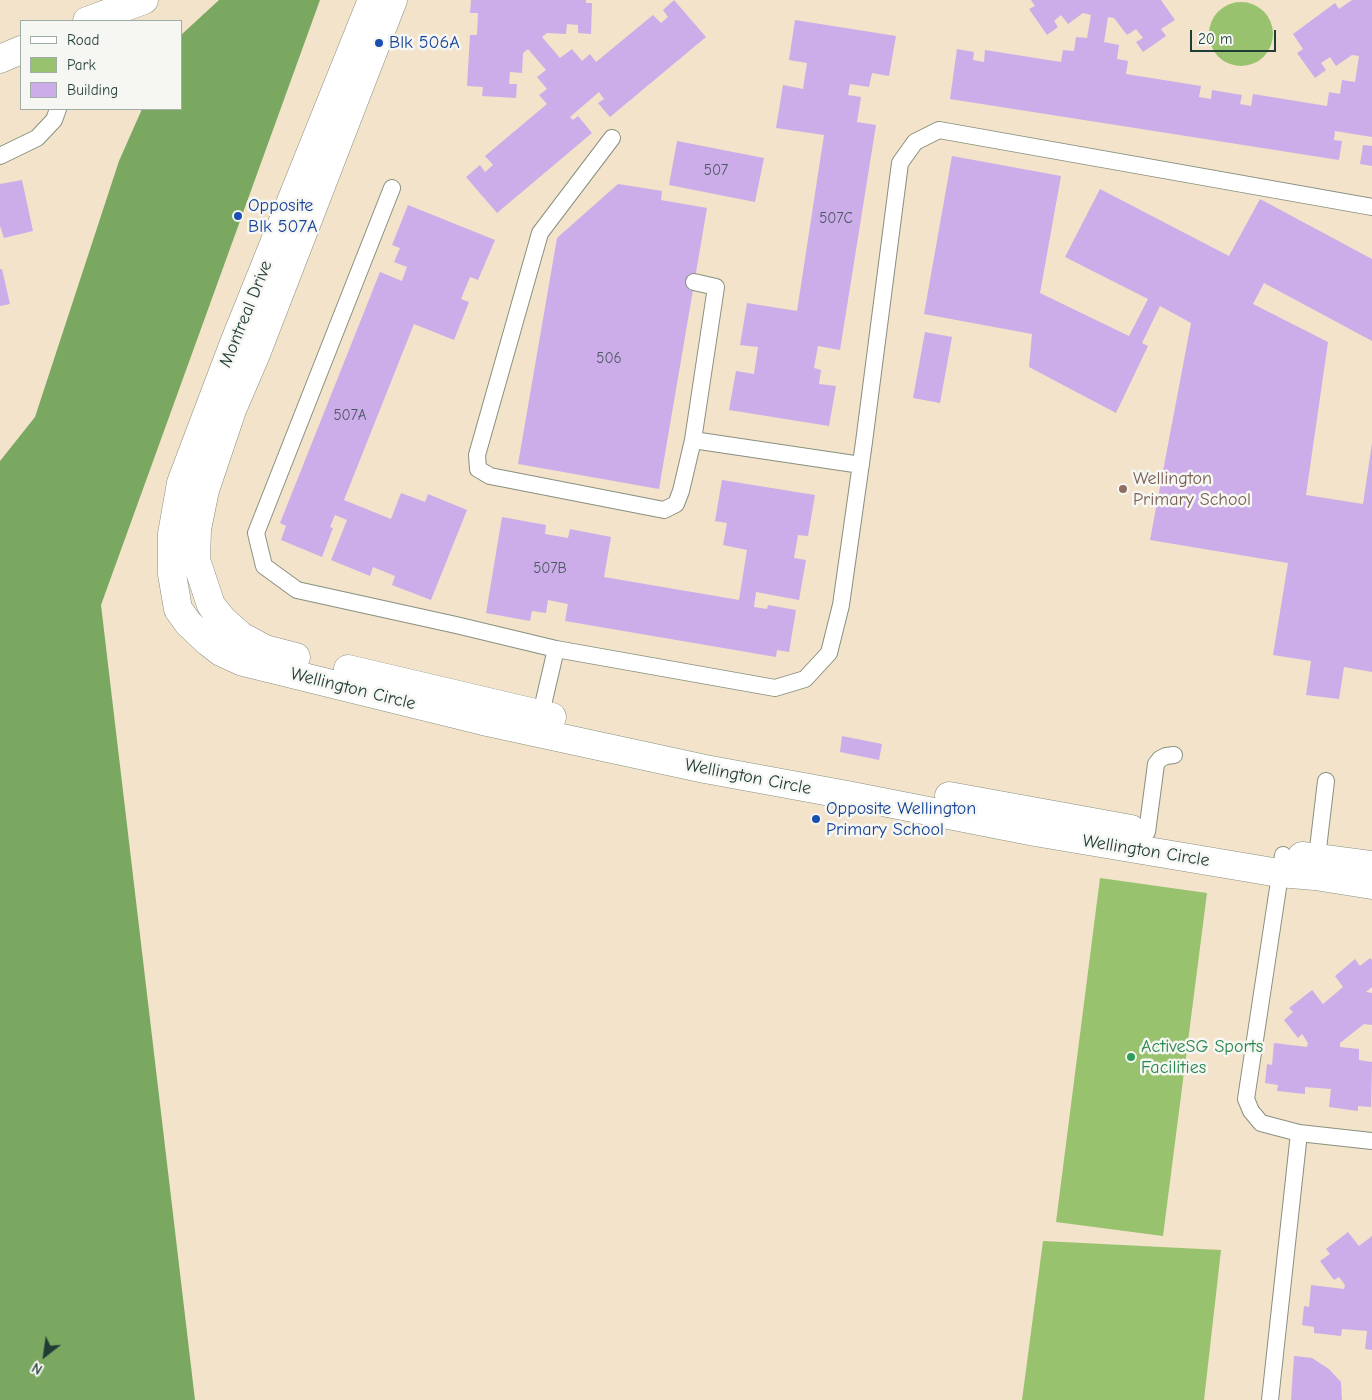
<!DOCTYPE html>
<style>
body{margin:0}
#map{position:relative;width:1372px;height:1400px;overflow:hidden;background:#f2e3ca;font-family:"Comic Neue",sans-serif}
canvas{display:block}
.legend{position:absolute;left:20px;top:20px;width:162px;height:90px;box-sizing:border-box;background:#f6f6f2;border:1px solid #a0aca6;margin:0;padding:6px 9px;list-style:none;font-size:15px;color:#1f3d34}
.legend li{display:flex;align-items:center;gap:10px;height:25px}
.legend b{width:25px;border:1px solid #a0aca6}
.north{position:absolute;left:20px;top:1330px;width:50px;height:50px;-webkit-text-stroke:4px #f6f6f2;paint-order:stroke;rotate:210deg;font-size:14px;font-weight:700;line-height:20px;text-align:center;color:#1f3d34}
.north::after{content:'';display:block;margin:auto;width:18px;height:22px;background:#1f3d34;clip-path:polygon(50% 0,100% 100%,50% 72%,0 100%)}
.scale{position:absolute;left:1190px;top:30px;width:86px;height:22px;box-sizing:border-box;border:2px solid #1f3d34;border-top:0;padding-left:6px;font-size:15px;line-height:18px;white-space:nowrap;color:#1f3d34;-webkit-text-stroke:4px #f6f6f2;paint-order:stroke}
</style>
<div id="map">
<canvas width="1372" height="1400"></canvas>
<ul class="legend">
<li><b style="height:6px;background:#fff"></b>Road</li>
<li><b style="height:14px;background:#99c26e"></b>Park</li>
<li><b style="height:14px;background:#ccade9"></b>Building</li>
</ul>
<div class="north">N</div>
<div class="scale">20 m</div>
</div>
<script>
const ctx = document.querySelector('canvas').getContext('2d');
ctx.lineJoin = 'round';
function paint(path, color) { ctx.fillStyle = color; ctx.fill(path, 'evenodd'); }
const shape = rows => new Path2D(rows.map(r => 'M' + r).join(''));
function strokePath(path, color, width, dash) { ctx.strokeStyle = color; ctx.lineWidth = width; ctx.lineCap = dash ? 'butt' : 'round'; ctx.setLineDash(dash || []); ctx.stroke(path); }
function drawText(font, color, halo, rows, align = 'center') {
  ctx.font = font + ' "Comic Neue",sans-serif'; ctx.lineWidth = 5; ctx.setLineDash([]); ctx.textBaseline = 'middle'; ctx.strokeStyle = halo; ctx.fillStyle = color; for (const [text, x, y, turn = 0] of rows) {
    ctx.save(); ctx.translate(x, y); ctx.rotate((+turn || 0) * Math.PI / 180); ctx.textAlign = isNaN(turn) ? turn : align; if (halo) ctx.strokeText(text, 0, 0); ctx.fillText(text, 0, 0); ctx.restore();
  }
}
const green = shape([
 '1209 34a32 32 0 1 1 64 0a32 32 0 1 1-64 0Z',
 [1100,878,1207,893,1163,1236,1056,1222],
 [1043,1241,1221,1250,1204,1400,1022,1400]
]);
const forest = shape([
 [219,0,320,0,101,605,195,1400,0,1400,0,461,35,417,119,161,142,109,181,109,181,35]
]);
const building = shape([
 [471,0,586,0,586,3,592,3,591,34,578,33,578,25,567,24,566,34,547,33,542,37,560,58,572,49,582,61,590,54,596,62,653,15,661,23,668,17,663,10,674,0,706,37,610,117,598,103,604,99,599,92,570,117,573,120,578,116,592,133,497,213,466,177,480,165,485,172,493,165,485,156,547,104,539,95,547,89,537,77,546,70,528,49,523,53,522,73,510,72,509,84,517,84,516,98,482,96,483,87,467,86,470,35,477,35,478,13,470,13],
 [1031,0,1161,0,1175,20,1161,29,1166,36,1143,52,1136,42,1143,38,1136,29,1127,35,1114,18,1108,17,1104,42,1119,45,1117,59,1128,61,1126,74,1201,86,1199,97,1211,99,1212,90,1242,95,1240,104,1251,106,1253,94,1327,106,1329,92,1340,94,1342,80,1355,82,1359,56,1352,55,1336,66,1330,57,1321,63,1326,70,1315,78,1297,53,1303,49,1293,34,1335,3,1339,9,1352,0,1372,0,1372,137,1335,131,1334,140,1342,141,1339,160,950,99,957,49,974,52,973,60,984,62,985,50,1061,62,1063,50,1074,51,1076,37,1087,38,1091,15,1083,13,1068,24,1061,15,1054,21,1058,27,1047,35,1029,9,1035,6],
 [795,20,896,36,889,76,872,73,869,87,850,84,848,95,861,97,857,122,876,125,840,350,818,346,814,368,821,370,819,384,836,386,829,426,729,410,736,371,754,374,758,347,740,345,747,303,797,311,824,135,776,128,783,85,803,89,807,63,789,60],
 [677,141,764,158,755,202,669,185],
 [1363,145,1372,146,1372,166,1360,164],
 [952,156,1061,176,1040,293,1129,336,1148,299,1065,257,1100,189,1229,256,1260,199,1372,259,1372,341,1264,283,1253,304,1328,342,1306,495,1363,504,1372,443,1372,672,1344,667,1339,699,1306,695,1311,661,1273,655,1288,563,1150,540,1191,323,1160,306,1142,343,1148,346,1116,413,1029,367,1032,334,924,314],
 [22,180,33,231,4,238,0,226,0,184],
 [618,184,662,191,661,200,707,208,659,489,518,464,557,238],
 [408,205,495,240,478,280,470,277,461,299,469,302,454,340,414,324,344,500,391,519,401,493,425,502,428,494,467,510,431,600,392,585,395,576,373,567,370,576,331,560,347,520,335,515,330,527,333,528,322,557,281,540,286,526,280,523,380,272,402,281,407,267,394,262,400,248,392,245],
 [0,269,2,269,10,304,0,306],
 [925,332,952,337,940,403,913,398],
 [722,480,815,495,808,536,798,535,794,558,806,560,799,600,756,592,754,607,767,609,768,605,796,610,789,652,777,650,776,657,565,621,568,604,548,600,546,613,532,611,530,621,486,613,502,517,546,525,545,534,568,538,570,529,611,537,604,577,739,600,747,550,723,545,727,523,715,521],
 [842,736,882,744,879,760,840,752],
 [1370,958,1372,960,1372,987,1366,992,1372,993,1372,1025,1364,1024,1340,1043,1340,1047,1359,1049,1359,1060,1372,1062,1371,1107,1358,1106,1358,1111,1329,1107,1331,1089,1305,1087,1305,1094,1277,1091,1278,1085,1265,1083,1267,1064,1272,1065,1274,1043,1307,1047,1308,1043,1302,1034,1298,1038,1284,1020,1293,1012,1289,1008,1312,990,1323,1004,1343,987,1335,976,1355,959,1360,966],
 [1348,1232,1359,1246,1372,1236,1372,1350,1365,1349,1367,1331,1342,1329,1341,1336,1314,1333,1314,1327,1302,1325,1304,1306,1309,1307,1311,1285,1344,1289,1345,1285,1339,1277,1334,1280,1320,1261,1330,1254,1326,1249],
 [1294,1356,1312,1358,1329,1369,1341,1382,1342,1400,1291,1400]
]);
const lane = shape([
 [612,138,540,233,477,455,478,469,490,476,664,510,676,504,681,491,693,440,716,287,694,282],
 [0,156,37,138,54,120,58,109],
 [392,188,256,533,264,566,297,590,456,625,556,649,775,688,805,679,829,653,841,605,864,442,900,163,915,142,939,130,1372,207],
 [693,440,861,465],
 [539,722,556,649],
 [1147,832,1156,764,1160,759,1166,756,1174,755],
 [1283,855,1246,1099,1251,1111,1261,1123,1299,1133,1372,1141],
 [1317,857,1326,781],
 [1270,1400,1299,1133]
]);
const street = shape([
 [372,0,234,343,181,483,172,534,172,574,178,609,188,623,208,642,221,652,243,662,483,721,705,769,847,795,1035,832,1279,873,1315,876,1372,885],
 [87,21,144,0],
 [0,59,21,50],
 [296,657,265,649,241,636,222,619,211,605,196,560,197,529,205,490,232,410,256,354,393,0],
 [348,669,552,717],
 [949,796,1131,829],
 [1302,856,1372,865]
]);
const markers = [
 [379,43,5,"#1a4fb4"],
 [238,216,5,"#1a4fb4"],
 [1123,489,5,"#8d6e63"],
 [816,819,5,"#1a4fb4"],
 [1131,1057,5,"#2e9e5b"]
];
const numberNames = [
 ["507",716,171],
 ["507C",836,219],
 ["506",609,359],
 ["507A",350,416],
 ["507B",550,569]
];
const transitNames = [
 ["Blk 506A",389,43],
 ["Opposite",248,206],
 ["Blk 507A",248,227],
 ["Opposite Wellington",826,809],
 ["Primary School",826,830]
];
const streetNames = [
 ["Montreal Drive",246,314,-68],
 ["Wellington Circle",353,689,14],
 ["Wellington Circle",748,777,11],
 ["Wellington Circle",1146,851,9]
];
const educationNames = [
 ["Wellington",1133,479],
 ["Primary School",1133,500]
];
const leisureNames = [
 ["ActiveSG Sports",1141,1047],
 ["Facilities",1141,1068]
];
paint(green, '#99c26e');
paint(forest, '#7aa861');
paint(building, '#ccade9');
strokePath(lane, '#88907f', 18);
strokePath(street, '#88907f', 29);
strokePath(lane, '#fff', 16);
strokePath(street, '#fff', 28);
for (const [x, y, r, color] of markers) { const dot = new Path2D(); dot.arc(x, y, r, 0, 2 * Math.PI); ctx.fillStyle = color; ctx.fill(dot); strokePath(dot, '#f6f6f2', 2); }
drawText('15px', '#4a5961', null, numberNames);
drawText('18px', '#164399', '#f6f6f2', transitNames, 'left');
drawText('18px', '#1f3d34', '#f6f6f2', streetNames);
drawText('18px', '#785e54', '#f6f6f2', educationNames, 'left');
drawText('18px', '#27864d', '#f6f6f2', leisureNames, 'left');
</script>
